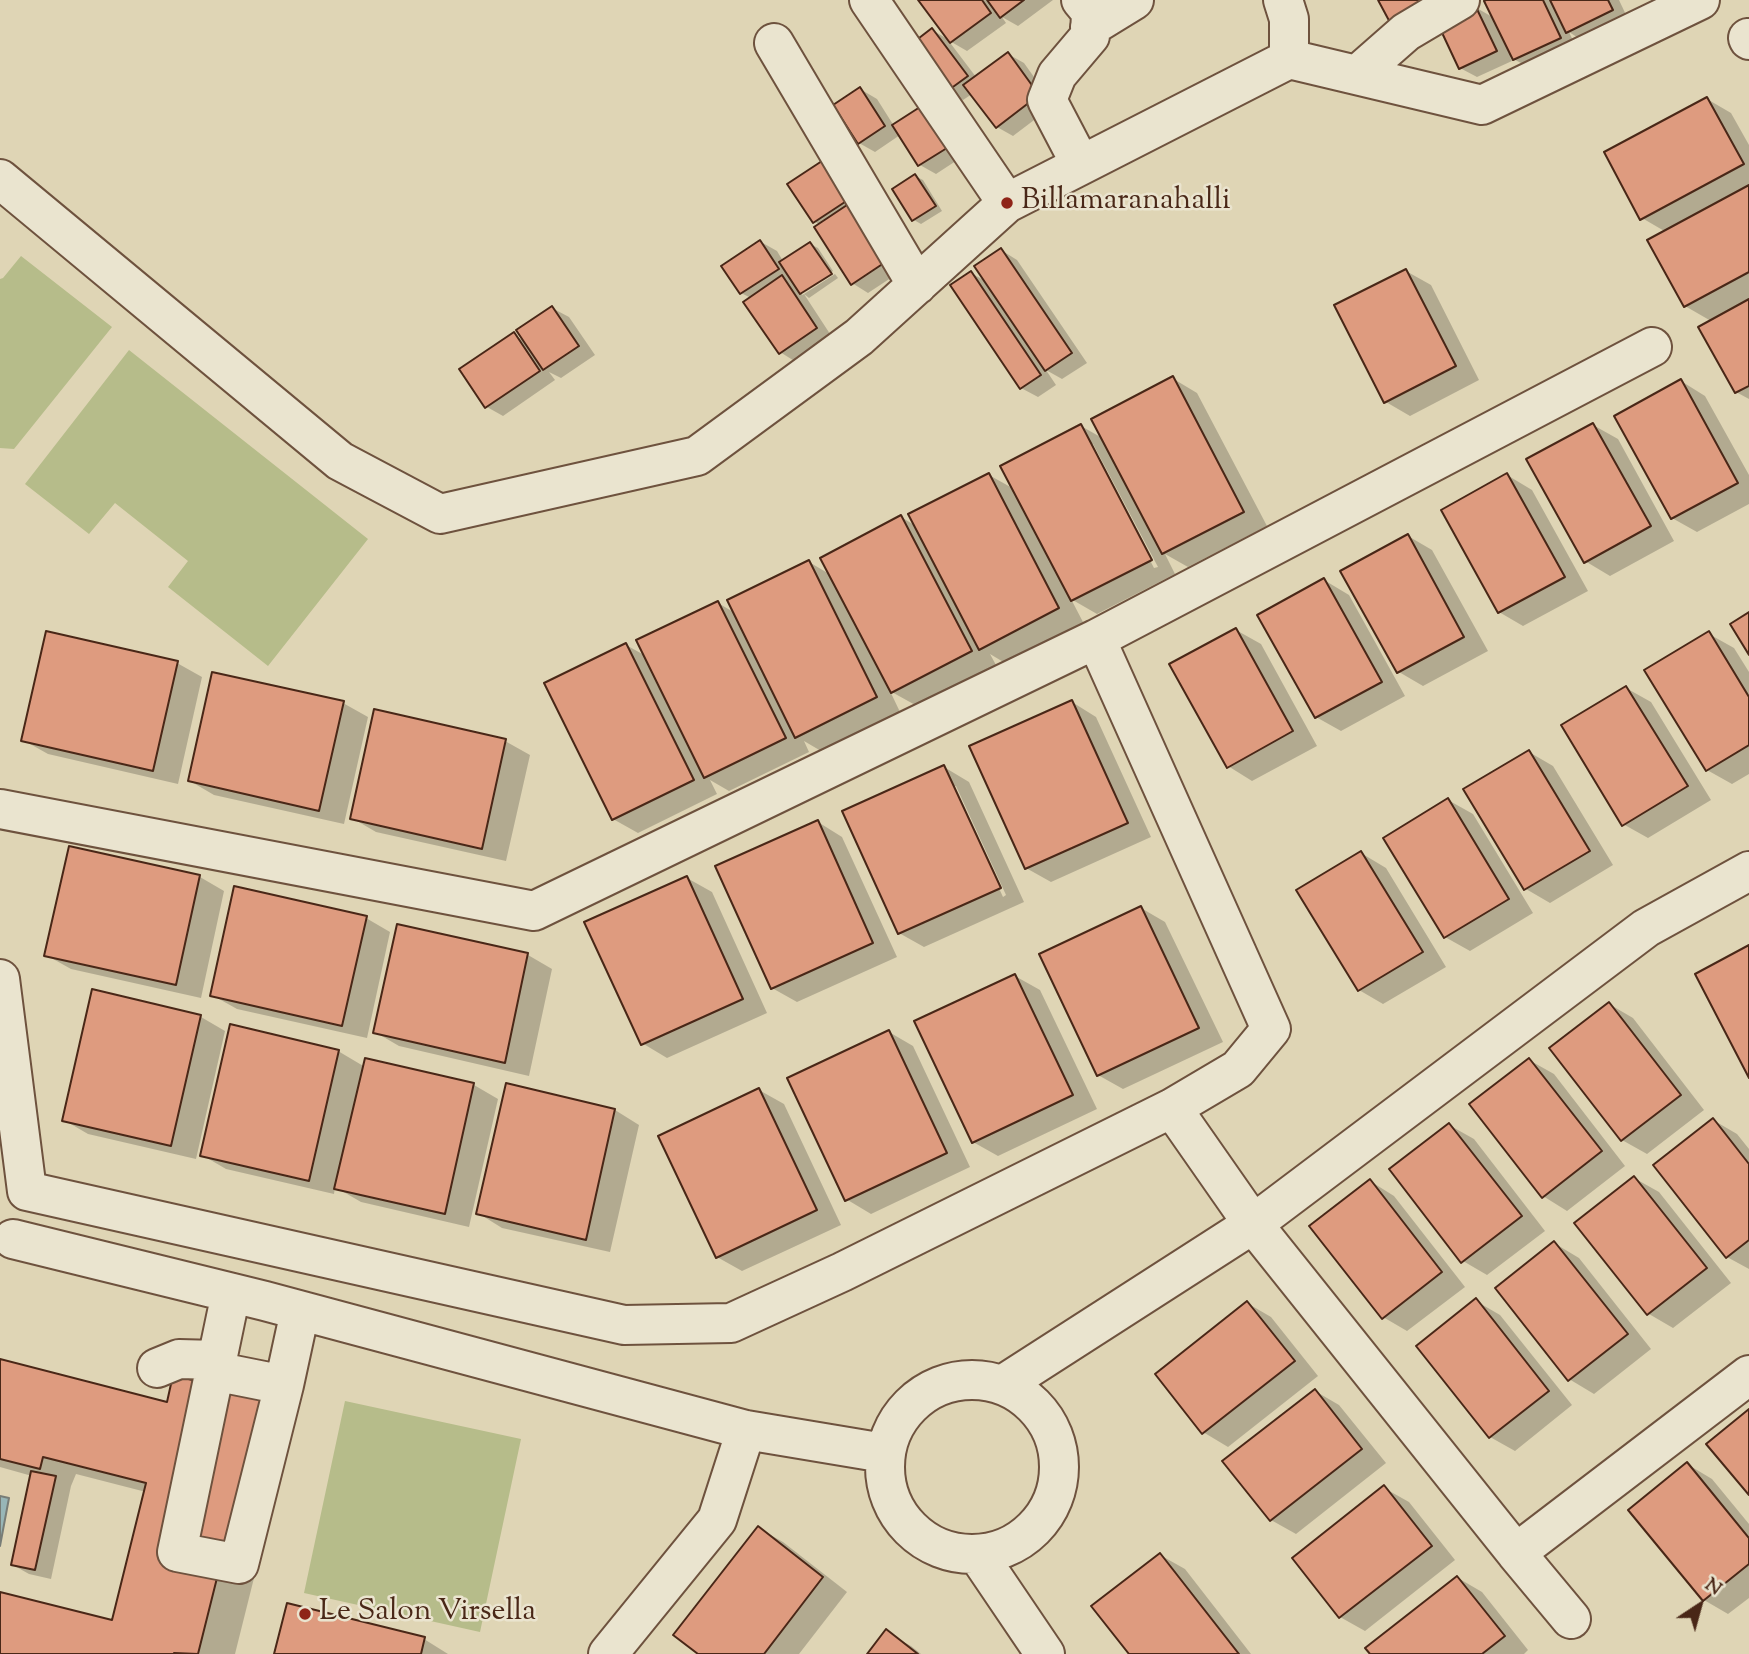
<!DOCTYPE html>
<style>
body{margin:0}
#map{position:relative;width:1749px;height:1654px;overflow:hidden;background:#dfd5b5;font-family:"Sorts Mill Goudy",serif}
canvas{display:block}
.north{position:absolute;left:1665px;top:1570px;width:70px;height:70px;-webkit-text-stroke:5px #eae4cf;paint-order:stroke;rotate:36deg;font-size:19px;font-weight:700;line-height:28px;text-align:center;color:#492717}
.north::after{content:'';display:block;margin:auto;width:24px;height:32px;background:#492717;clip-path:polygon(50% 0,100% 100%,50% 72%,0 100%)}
</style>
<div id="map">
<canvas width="1749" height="1654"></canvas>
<div class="north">N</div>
</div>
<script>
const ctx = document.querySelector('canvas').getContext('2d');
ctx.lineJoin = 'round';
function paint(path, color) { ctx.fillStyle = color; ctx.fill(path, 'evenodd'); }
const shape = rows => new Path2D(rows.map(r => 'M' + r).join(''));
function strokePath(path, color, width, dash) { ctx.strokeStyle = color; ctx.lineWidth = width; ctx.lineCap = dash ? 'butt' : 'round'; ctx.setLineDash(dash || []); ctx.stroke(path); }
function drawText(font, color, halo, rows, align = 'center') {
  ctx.font = font + ' "Sorts Mill Goudy",serif'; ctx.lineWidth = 5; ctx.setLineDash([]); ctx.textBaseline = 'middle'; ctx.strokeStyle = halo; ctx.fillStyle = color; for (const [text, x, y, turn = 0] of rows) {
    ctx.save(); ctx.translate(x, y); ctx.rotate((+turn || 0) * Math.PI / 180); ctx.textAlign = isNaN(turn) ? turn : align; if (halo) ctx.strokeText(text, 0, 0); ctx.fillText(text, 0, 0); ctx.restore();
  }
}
const green = shape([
 [21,256,112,327,14,449,0,448,0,279,3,278],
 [129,350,368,539,268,666,168,587,188,561,115,503,89,534,25,484],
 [345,1401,521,1439,480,1632,304,1593]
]);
const water = shape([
 [0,1496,9,1498,0,1546,0,1496]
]);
const shadow = shape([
 [920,0,1053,0,1018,26,1002,17,1006,23,967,51,948,40,976,77,1008,54,1024,63,1054,105,1013,136,997,127,972,94,963,100,947,91,932,30,951,41],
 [1380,0,1475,7,1494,18,1491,0,1619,0,1628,19,1583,41,1569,32,1576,47,1530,68,1510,57,1512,61,1477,77,1460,68,1438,21],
 [860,89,877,99,894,126,920,109,962,157,936,174,920,165,900,135,875,152,859,143],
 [1707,99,1731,113,1749,145,1749,399,1736,392,1711,321,1685,306,1666,232,1642,218],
 [825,161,906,268,868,293,852,283,820,225,814,221],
 [915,176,923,180,942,211,921,224,914,220],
 [761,242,777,251,783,261,810,244,818,248,833,271,802,291,802,295,804,294,832,337,796,362,780,352,751,298,741,293],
 [1001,250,1017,260,1087,363,1062,379,1046,370,1056,385,1038,397,1021,388,971,273,987,282],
 [1406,271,1431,285,1479,380,1410,416,1386,402],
 [835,274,838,278,809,298,804,294],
 [552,308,569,317,595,355,561,378,549,372,555,380,503,416,487,407,514,335,526,342],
 [1172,378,1197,393,1267,526,1188,567,1165,554,1175,574,1097,614,1071,599,1083,622,1005,663,990,654,996,665,917,706,890,691,900,712,821,751,804,741,809,752,729,791,710,780,717,794,638,833,613,819,626,645,646,656,718,603,735,613,809,562,831,575,901,517,916,526,989,475,1014,489,1081,426,1104,439],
 [1090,444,1093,444,1158,567,1154,568],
 [1681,381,1705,396,1749,475,1749,504,1697,532,1672,518],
 [1593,425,1618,439,1674,541,1610,576,1585,561],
 [1507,475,1532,490,1588,591,1523,626,1499,612],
 [1408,536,1432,550,1488,651,1423,686,1399,672],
 [1324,580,1349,595,1405,696,1341,731,1316,717],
 [1236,630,1261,644,1317,746,1252,781,1228,766],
 [1709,634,1734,648,1749,672,1749,774,1732,784,1707,770],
 [177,663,202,677,178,784,48,754,23,740],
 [1626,688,1651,702,1711,800,1648,838,1623,824],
 [1072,702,1096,717,1151,837,1051,882,1026,868],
 [343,703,368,717,344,824,214,795,190,781],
 [505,741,530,755,506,861,376,832,352,818],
 [1529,752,1553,766,1613,865,1550,903,1526,889],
 [944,767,969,782,1024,902,924,947,899,933],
 [952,786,956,786,1006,895,1003,897],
 [1448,800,1473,814,1533,913,1470,951,1445,937],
 [818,822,842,837,897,957,797,1002,772,988],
 [70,848,200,877,224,891,201,998,71,969,46,955],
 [1361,853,1386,868,1446,967,1383,1004,1359,990],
 [687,878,712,892,767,1013,667,1058,642,1043],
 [1141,908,1165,922,1223,1042,1123,1089,1098,1075],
 [366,918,390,932,367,1038,237,1009,212,995],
 [398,926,528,955,552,969,529,1076,399,1046,375,1032],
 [1015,976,1040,990,1097,1109,998,1156,973,1142],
 [1609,1004,1633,1018,1704,1110,1647,1154,1622,1140],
 [201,1017,225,1031,196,1159,88,1134,64,1120],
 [889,1032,913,1046,970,1167,871,1214,846,1199],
 [338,1051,365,1067,366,1060,474,1085,498,1099,469,1227,361,1202,335,1187,334,1194,226,1169,202,1155],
 [1529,1060,1554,1074,1625,1166,1567,1211,1543,1196],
 [507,1085,615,1110,639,1125,610,1252,502,1228,478,1213],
 [759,1090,784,1104,841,1225,742,1271,717,1257],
 [1713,1120,1737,1134,1749,1149,1749,1269,1727,1257,1655,1165],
 [1449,1125,1474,1139,1545,1231,1487,1275,1463,1261],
 [1634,1178,1659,1192,1731,1283,1673,1328,1649,1314,1577,1223],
 [1370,1181,1394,1196,1465,1287,1407,1331,1383,1317],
 [1554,1243,1579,1258,1651,1349,1594,1394,1569,1379],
 [1476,1301,1500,1315,1572,1405,1515,1451,1490,1437],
 [1247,1303,1271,1317,1318,1376,1228,1447,1203,1432],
 [0,1361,168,1404,294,1418,235,1654,0,1654,0,1593,113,1622,146,1492,76,1474,71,1486,51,1579,29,1574,13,1565,32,1476,0,1467],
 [1315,1391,1339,1405,1386,1463,1296,1534,1271,1520],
 [1687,1464,1712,1479,1749,1524,1749,1598,1728,1614,1704,1600],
 [1384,1488,1409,1502,1455,1560,1365,1631,1340,1617],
 [758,1528,783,1542,847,1592,799,1654,701,1654],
 [1160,1555,1185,1569,1251,1654,1131,1654],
 [1458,1578,1482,1592,1528,1650,1524,1654,1372,1654],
 [886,1632,911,1646,921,1654,869,1654],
 [424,1639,448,1654,276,1654]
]);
const building = shape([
 [918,0,982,0,991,13,950,43,918,0],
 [987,0,1024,0,1000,18,987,0],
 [1378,0,1434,0,1393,28,1378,0],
 [1486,0,1543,0,1561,38,1513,60,1484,1,1486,0],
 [1550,0,1608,0,1613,10,1566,33,1550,0],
 [1475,5,1497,51,1459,69,1437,22,1475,5],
 [932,28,968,76,946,92,910,45,932,28],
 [1008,52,1039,95,996,128,963,85,1008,52],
 [860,87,885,126,858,144,833,105,860,87],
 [1707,97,1744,164,1640,220,1604,152,1707,97],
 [920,107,947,148,918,166,892,125,920,107],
 [825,159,851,198,813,223,787,184,825,159],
 [915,174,936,206,912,221,892,189,915,174],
 [1749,185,1749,272,1684,307,1647,240,1749,185],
 [853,201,890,259,851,285,814,227,853,201],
 [760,240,779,269,740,294,721,266,760,240],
 [810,242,832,274,800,294,779,262,810,242],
 [1001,248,1072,353,1045,371,974,266,1001,248],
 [1406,269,1456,366,1384,403,1334,305,1406,269],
 [971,271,1041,375,1020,389,950,285,971,271],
 [782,275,817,328,779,354,743,302,782,275],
 [1749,299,1749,386,1735,393,1698,327,1749,299],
 [552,306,579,346,543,370,516,330,552,306],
 [514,332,540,371,485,408,459,369,514,332],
 [1173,376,1244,512,1162,554,1091,419,1173,376],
 [1681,379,1738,483,1671,519,1614,416,1681,379],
 [1593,423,1651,526,1584,563,1526,459,1593,423],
 [1081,424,1152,560,1071,601,1000,466,1081,424],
 [989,473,1059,608,979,650,908,514,989,473],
 [1507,473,1565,577,1498,613,1441,510,1507,473],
 [901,515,972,651,891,693,820,558,901,515],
 [1408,534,1464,637,1397,673,1340,571,1408,534],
 [809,560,877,697,795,738,727,600,809,560],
 [1324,578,1382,682,1315,718,1257,615,1324,578],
 [718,601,786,738,704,778,636,640,718,601],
 [1749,612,1749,655,1730,624,1749,612],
 [1236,628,1293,731,1227,768,1169,664,1236,628],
 [46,631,178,661,153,771,21,741,46,631],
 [1709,631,1749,697,1749,745,1706,771,1644,670,1709,631],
 [626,643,694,780,612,820,544,683,626,643],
 [212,672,344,701,319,811,188,781,212,672],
 [1626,686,1688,786,1622,826,1561,725,1626,686],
 [1072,700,1128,823,1025,869,969,746,1072,700],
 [374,709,506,739,482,849,350,819,374,709],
 [1529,750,1590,851,1524,890,1463,789,1529,750],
 [944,765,1001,888,898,934,842,811,944,765],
 [1448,798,1509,899,1444,938,1383,838,1448,798],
 [818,820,873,943,771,989,715,866,818,820],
 [69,846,200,875,176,985,44,956,69,846],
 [1361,851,1423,952,1358,991,1296,890,1361,851],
 [687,876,743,999,641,1045,584,922,687,876],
 [234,886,367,916,342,1026,210,996,234,886],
 [1141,906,1199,1028,1097,1076,1039,954,1141,906],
 [397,924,528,953,505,1063,373,1033,397,924],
 [1749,945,1749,1078,1695,974,1749,945],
 [1015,974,1073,1095,972,1143,914,1021,1015,974],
 [92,989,201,1015,171,1146,62,1121,92,989],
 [1609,1002,1681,1095,1621,1141,1549,1048,1609,1002],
 [230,1024,339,1050,309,1181,200,1156,230,1024],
 [889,1030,947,1153,845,1201,787,1078,889,1030],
 [365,1058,474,1083,445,1214,334,1189,365,1058],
 [1529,1058,1602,1151,1542,1198,1469,1104,1529,1058],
 [506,1083,615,1109,586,1240,476,1214,506,1083],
 [759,1088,817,1210,716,1258,658,1136,759,1088],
 [1713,1118,1749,1164,1749,1240,1726,1258,1653,1165,1713,1118],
 [1449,1123,1522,1216,1461,1263,1389,1169,1449,1123],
 [1634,1176,1707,1268,1647,1315,1574,1223,1634,1176],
 [1370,1179,1442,1272,1382,1319,1309,1226,1370,1179],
 [1554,1241,1628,1334,1568,1381,1495,1288,1554,1241],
 [1476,1298,1549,1391,1489,1438,1416,1346,1476,1298],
 [1247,1301,1295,1361,1202,1434,1155,1374,1247,1301],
 [0,1359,167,1402,173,1375,262,1398,198,1654,174,1653,174,1654,0,1654,0,1592,112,1620,146,1483,43,1457,40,1469,0,1459,0,1359],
 [1315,1389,1362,1449,1270,1521,1222,1461,1315,1389],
 [1749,1409,1749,1495,1706,1444,1749,1409],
 [1687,1462,1749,1538,1749,1564,1703,1601,1628,1510,1687,1462],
 [31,1471,56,1476,35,1570,11,1565,31,1471],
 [1384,1485,1432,1546,1339,1618,1292,1558,1384,1485],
 [758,1526,823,1577,764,1654,698,1654,673,1635,758,1526],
 [1160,1553,1239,1654,1129,1654,1091,1606,1160,1553],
 [1457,1576,1505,1636,1482,1654,1370,1654,1365,1648,1457,1576],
 [287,1603,425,1637,421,1654,274,1654,287,1603],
 [886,1629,918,1654,867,1654,886,1629]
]);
const minor = shape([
 [869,0,1007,203],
 [1081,0,1091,12,1090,36,1057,75,1047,100,1081,165],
 [1283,0,1289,19,1289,59],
 [1090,27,1134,0],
 [1748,38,1749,40],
 [774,43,917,285],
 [1357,75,1406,32,1460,0],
 [0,179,340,461,440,514,697,456,859,337,1007,203,1289,59,1482,105,1700,0],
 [1096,639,1652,347],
 [0,809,534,911,1096,639,1271,1029,1238,1069,1172,1108,842,1272,731,1323,624,1325,27,1191,0,979],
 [1172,1108,1253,1224,1516,1553,1749,1375],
 [13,1239,265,1301,746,1430,884,1453],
 [231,1293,177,1552,239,1564,284,1385,300,1311],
 [157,1368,179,1359,217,1360],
 [214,1371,284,1385],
 '885 1467a87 87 0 1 1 174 0a87 87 0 1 1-174 0Z',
 [1004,1384,1253,1224,1646,928,1749,871],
 [1516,1553,1571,1619],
 [978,1555,1045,1654],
 [608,1654,717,1520,746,1430]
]);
const markers = [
 [1007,203,7,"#8f2418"],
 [305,1614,7,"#8f2418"]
];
const poiNames = [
 ["Billamaranahalli",1021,203],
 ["Le Salon Virsella",319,1614]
];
paint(green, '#b6bc8a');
paint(water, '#98b6b7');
strokePath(water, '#787d77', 2);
paint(shadow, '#0003');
paint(building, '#de9b7f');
strokePath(building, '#492717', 2);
strokePath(minor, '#6e523e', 42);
strokePath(minor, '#eae4cf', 38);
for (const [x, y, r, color] of markers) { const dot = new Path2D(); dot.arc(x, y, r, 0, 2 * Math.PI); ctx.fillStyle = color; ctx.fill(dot); strokePath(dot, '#eae4cf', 2.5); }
drawText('30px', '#492717', '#eae4cf', poiNames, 'left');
</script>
